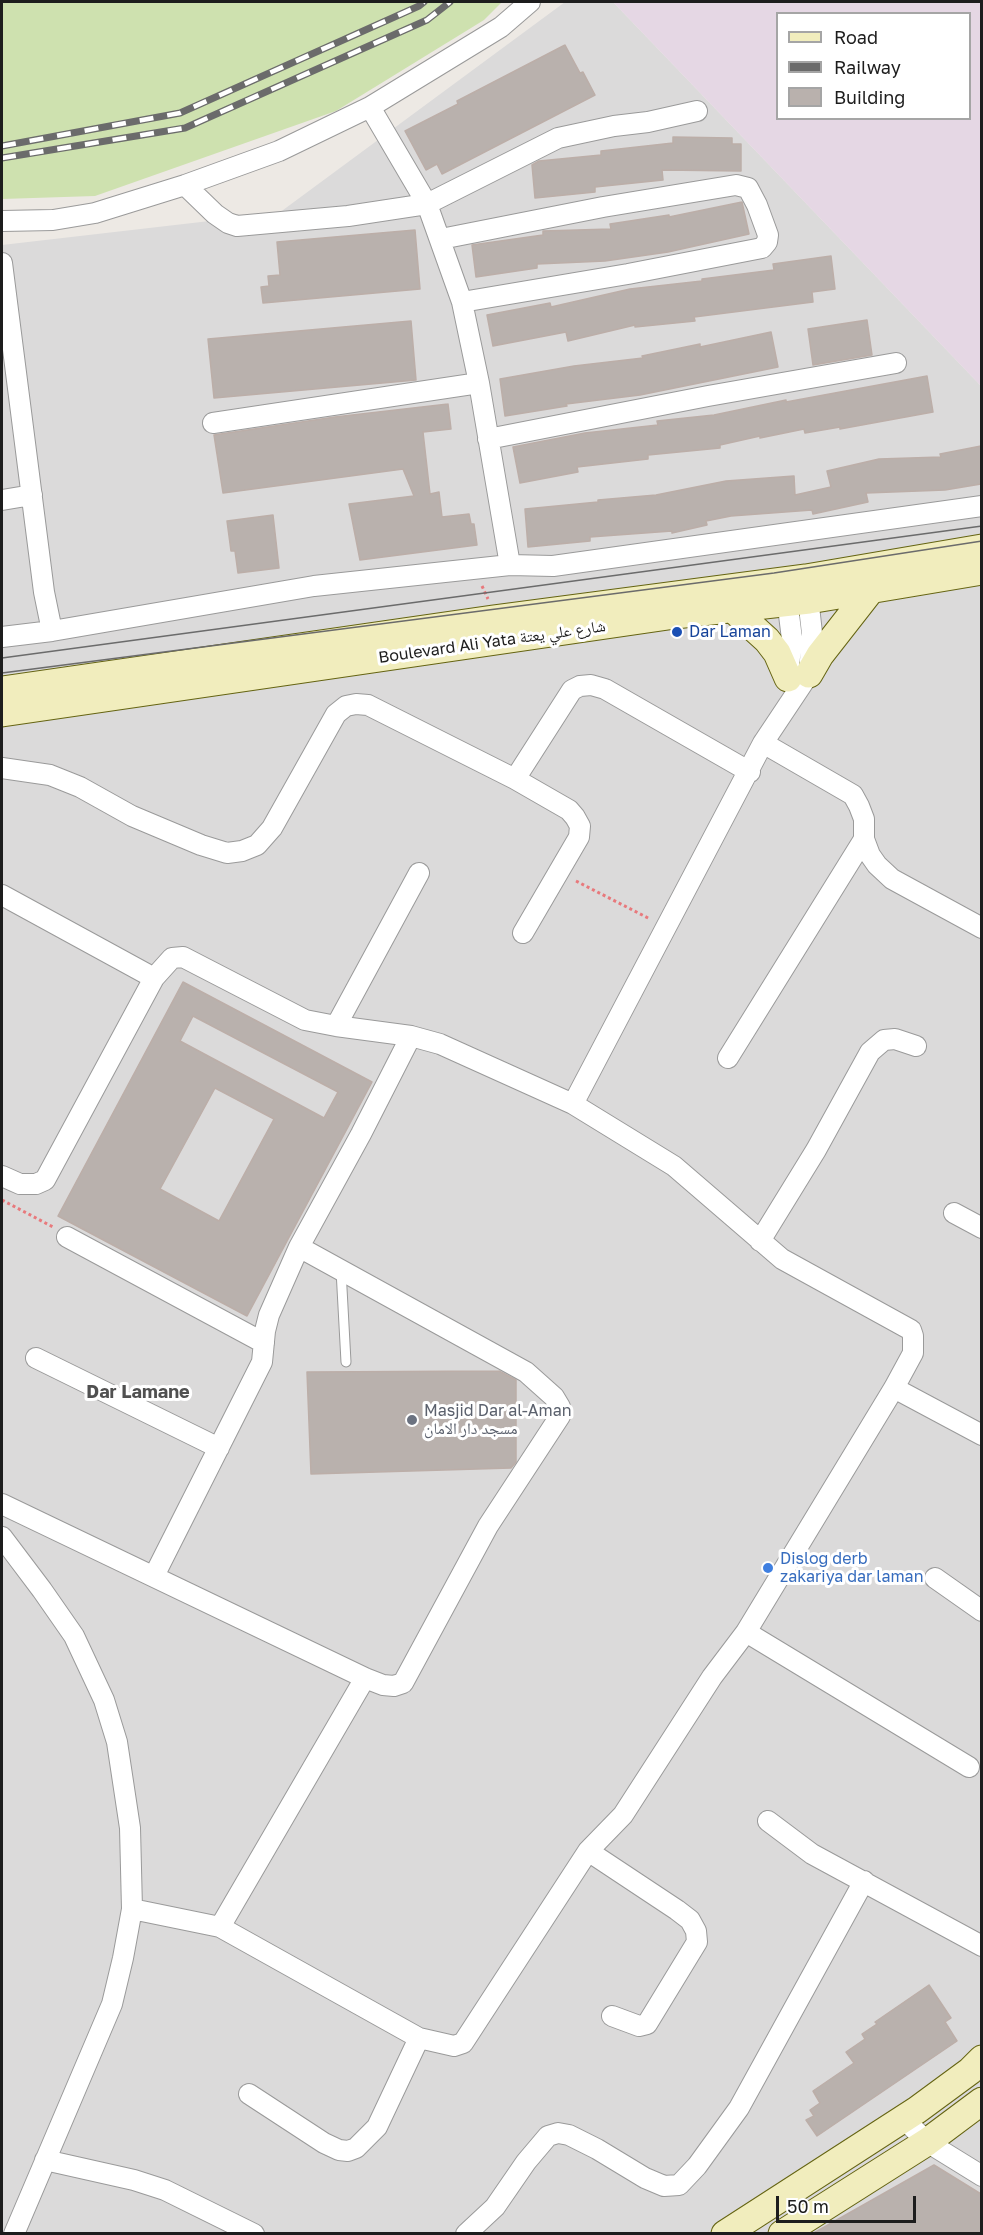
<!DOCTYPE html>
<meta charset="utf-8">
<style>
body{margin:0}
#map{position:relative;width:983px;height:2235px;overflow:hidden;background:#ede9e4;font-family:"Golos Text",sans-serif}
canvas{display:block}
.frame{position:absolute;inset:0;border:3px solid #1d1d1d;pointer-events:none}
.legend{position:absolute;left:776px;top:12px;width:195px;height:108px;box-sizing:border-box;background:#fff;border:2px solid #a5a5a5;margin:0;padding:8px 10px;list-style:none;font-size:18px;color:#1d1d1d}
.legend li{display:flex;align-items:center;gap:12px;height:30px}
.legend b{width:30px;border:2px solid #a5a5a5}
.scale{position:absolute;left:776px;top:2196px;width:140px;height:27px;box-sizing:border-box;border:3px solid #1d1d1d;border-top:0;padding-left:8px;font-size:18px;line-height:21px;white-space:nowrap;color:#1d1d1d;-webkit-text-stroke:4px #fff;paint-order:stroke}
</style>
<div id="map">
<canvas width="983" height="2235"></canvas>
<div class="frame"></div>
<ul class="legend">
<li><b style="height:8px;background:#f1edbd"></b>Road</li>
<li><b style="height:8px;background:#6b6b6b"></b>Railway</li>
<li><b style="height:16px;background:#b9b1ad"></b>Building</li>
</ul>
<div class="scale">50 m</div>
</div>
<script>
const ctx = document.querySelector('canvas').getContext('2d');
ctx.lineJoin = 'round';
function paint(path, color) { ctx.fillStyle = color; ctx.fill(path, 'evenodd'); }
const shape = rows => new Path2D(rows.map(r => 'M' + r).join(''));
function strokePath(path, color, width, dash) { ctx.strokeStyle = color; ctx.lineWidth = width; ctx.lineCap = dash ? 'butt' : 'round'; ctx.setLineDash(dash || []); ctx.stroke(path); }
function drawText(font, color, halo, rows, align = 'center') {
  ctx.font = font + ' "Golos Text","Noto Naskh Arabic",sans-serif'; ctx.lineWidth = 6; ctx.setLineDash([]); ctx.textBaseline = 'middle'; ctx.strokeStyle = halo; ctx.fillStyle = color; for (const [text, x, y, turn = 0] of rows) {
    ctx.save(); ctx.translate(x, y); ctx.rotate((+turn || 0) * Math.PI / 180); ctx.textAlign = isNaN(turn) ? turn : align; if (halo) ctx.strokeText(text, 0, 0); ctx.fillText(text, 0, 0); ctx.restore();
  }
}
const residential = shape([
 [565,2,613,2,981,386,981,2233,2,2233,2,245,279,213]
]);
const industrial = shape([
 [613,2,981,2,981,386],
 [778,14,970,14,970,118,778,118]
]);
const grass = shape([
 [2,2,502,2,484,20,336,111,95,196,2,199]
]);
const building = shape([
 [565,45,580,73,583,72,595,95,442,174,437,164,426,170,405,131,458,104,457,101,565,45],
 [673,137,732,138,732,144,741,144,741,171,662,170,663,180,595,187,595,192,535,198,532,165,539,161,601,155,601,151,673,143,673,137],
 [742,202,749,234,668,252,605,261,537,264,537,268,476,277,472,245,543,235,543,231,611,229,610,224,669,215,669,217,742,202],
 [415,230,420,289,263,303,261,287,269,286,268,276,280,275,277,242,415,230],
 [831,256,835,289,812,292,813,302,694,317,695,321,635,327,635,325,568,341,566,332,493,346,487,315,550,303,551,307,630,289,702,281,702,279,774,270,773,264,831,256],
 [867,320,872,355,813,365,808,329,867,320],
 [411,321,416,380,214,398,208,339,411,321],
 [771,332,778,367,640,395,566,404,567,406,505,416,500,379,574,366,643,358,642,356,700,344,700,347,771,332],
 [927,376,933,412,840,429,840,427,805,433,804,429,760,438,760,436,720,445,720,448,648,455,648,459,577,467,578,472,520,483,513,447,585,433,658,425,657,421,714,415,786,400,786,402,927,376],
 [448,404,451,429,423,432,430,494,439,492,442,517,469,514,471,524,474,524,477,545,360,560,349,504,414,496,403,469,223,493,214,435,335,417,448,404],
 [981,446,981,484,945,490,866,493,868,502,813,514,812,510,731,516,706,521,707,525,672,533,672,531,590,537,590,541,528,547,525,509,598,502,598,500,656,495,726,481,794,476,795,495,831,487,827,471,879,459,941,457,940,454,981,446],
 [273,515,279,568,238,573,235,551,231,551,227,521,273,515],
 [183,982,372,1082,247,1316,58,1216,183,982],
 [193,1016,338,1092,324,1118,180,1041,193,1016],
 [215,1088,274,1119,219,1221,160,1189,215,1088],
 [499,1371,516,1380,516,1462,511,1468,311,1474,307,1372,499,1371],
 [929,1985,951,2018,945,2022,957,2041,817,2136,806,2120,814,2116,810,2110,820,2103,813,2091,854,2063,846,2052,865,2039,862,2034,877,2024,875,2022,929,1985],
 [934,2165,981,2194,981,2234,812,2234,934,2165]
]);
const path = shape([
 [482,586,488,599],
 [576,881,650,919],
 [2,1200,53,1227]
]);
const lane = shape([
 [341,1270,346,1362]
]);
const street = shape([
 [370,107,427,204,462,302,479,383,510,565],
 [185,185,215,214,228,223,237,226,348,216,427,204,558,138,614,126,648,122,697,111],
 [2,221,53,220,95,213,185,185,279,151,370,107,501,27,530,2],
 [441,239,603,207,736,185,748,188,757,205,768,235,767,242,762,248,628,274,462,302],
 [2,263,44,592,52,631],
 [213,423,479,383],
 [488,439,708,396,896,363],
 [2,500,32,495],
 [786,591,792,639,788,675],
 [2,637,52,631,314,586,510,565,553,566,982,506],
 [763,743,853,795,859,806,864,819,864,839,870,855,877,865,892,879,982,928],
 [2,768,50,775,80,787,132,816,201,845,227,853,242,851,257,845,272,828,336,714,346,706,356,704,368,705,515,779,569,810,575,817,580,826,579,837,523,933],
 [515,779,572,690,580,686,591,685,605,689,750,772],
 [2,895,154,978],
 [336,1026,419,873],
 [728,1058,864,839],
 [573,1104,763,743,809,674,812,633,807,589],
 [2,1176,20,1184,36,1184,45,1180,154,978,172,958,183,957,305,1020,336,1026,411,1036,440,1044,573,1104,674,1166,782,1259,911,1330,913,1336,913,1353,894,1388,746,1632,712,1677,623,1815,588,1851,463,2043,454,2046,419,2038,220,1927,132,1909],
 [954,1213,982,1228],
 [67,1237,264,1343],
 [760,1241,816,1150,870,1052,884,1040,895,1039,916,1046],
 [36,1358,219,1448],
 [894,1388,982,1435],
 [2,1504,365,1678,383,1685,394,1686,403,1683,488,1526,560,1416,560,1407,554,1397,526,1372,299,1247],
 [2,1537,42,1590,74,1636,104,1700,117,1742,130,1828,132,1909,123,1958,112,2004,14,2234],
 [154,1576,262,1362,265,1331,269,1315,299,1247,361,1134,411,1036],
 [935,1578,982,1611],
 [746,1632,969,1767],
 [768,1821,812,1854,982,1946],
 [588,1851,677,1910,690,1920,696,1931,697,1942,647,2024,639,2026,612,2016],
 [220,1927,365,1678],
 [249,2094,324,2143,339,2150,348,2151,356,2148,377,2127,419,2038],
 [904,2119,927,2142,982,2176],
 [45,2160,134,2180,165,2190,254,2234],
 [466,2234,495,2207,526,2162,548,2136,558,2133,569,2135,597,2149,645,2178,664,2186,679,2185,697,2166,739,2108,864,1881]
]);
const secondary = shape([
 [734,610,767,640,777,653,788,678],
 [809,674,820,655,870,591],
 [2,690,493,619,806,578,982,548],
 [2,713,675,615,809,600,982,571],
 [725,2234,917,2110,970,2071,982,2059],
 [782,2234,927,2142,982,2101]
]);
const tram = shape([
 [2,658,982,526],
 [2,673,774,573,982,541]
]);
const rail = shape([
 [2,146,180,113,419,6,424,2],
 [2,158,185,128,427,20,450,2]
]);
const markers = [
 [677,632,6,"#1a4fb4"],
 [412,1420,6,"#6b7280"],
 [768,1568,6,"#3f7fe0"]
];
const transitNames = [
 ["Dar Laman",689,632]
];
const streetNames = [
 ["Boulevard Ali Yata شارع علي يعتة",492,642,-8]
];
const worshipNames = [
 ["Masjid Dar al-Aman",424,1411],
 ["مسجد دار الامان",424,1429]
];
const shopNames = [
 ["Dislog derb",780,1559],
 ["zakariya dar laman",780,1577]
];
const neighbourhoodNames = [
 ["Dar Lamane",138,1392]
];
paint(residential, '#dbdada');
paint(industrial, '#e5d7e4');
paint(grass, '#cee1af');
paint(building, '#b9b1ad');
strokePath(building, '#bcaea8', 1.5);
strokePath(lane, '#9a9a9a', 11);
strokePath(street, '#9a9a9a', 22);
strokePath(secondary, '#656412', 29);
strokePath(path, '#e8797c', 3, [3, 3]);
strokePath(lane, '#fff', 9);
strokePath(street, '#fff', 20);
strokePath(secondary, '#f1edbd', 27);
strokePath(tram, '#6b6b6b', 1.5);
strokePath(rail, '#6b6b6b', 7);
strokePath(rail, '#fff', 4.5, [14]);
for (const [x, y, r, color] of markers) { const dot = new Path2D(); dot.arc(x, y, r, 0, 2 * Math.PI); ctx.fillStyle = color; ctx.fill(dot); strokePath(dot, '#fff', 2); }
drawText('16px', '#164399', '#fff', transitNames, 'left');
drawText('16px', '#1d1d1d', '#fff', streetNames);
drawText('16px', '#5b616d', '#fff', worshipNames, 'left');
drawText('16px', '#366cbe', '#fff', shopNames, 'left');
drawText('bold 18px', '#505050', '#fff', neighbourhoodNames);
</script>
